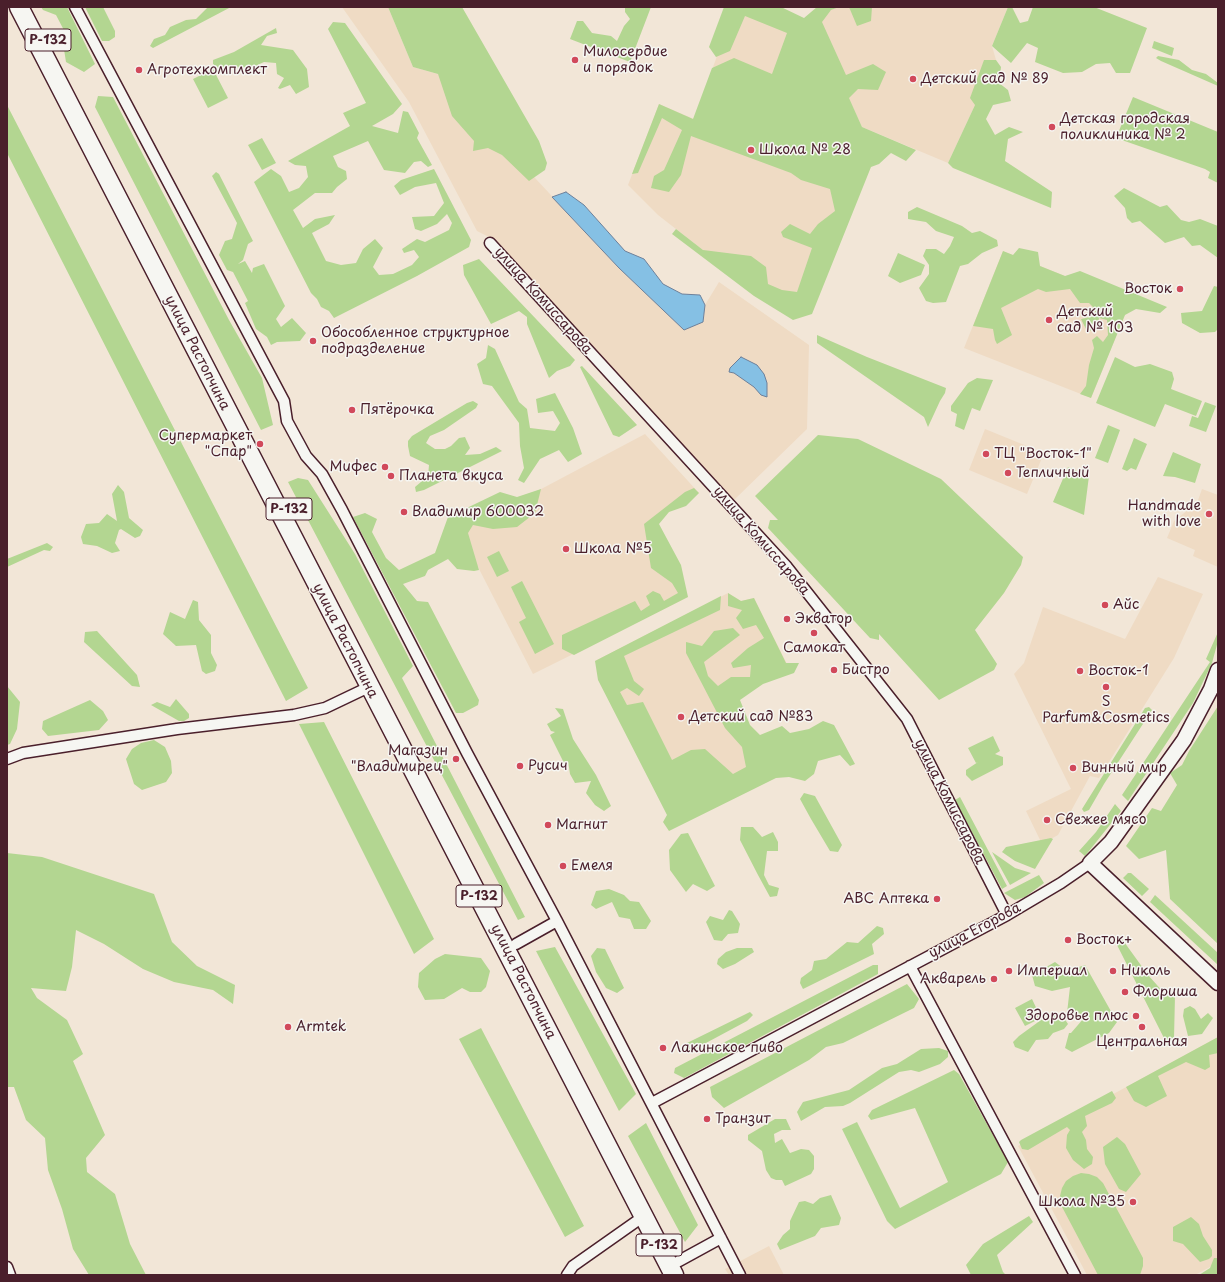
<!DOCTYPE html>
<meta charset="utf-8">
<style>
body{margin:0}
#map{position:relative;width:1225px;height:1282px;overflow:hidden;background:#f2e6d7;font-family:"Playpen Sans",sans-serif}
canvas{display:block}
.frame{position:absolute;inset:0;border:8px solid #4a1f2b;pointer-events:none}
</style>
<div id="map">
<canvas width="1225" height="1282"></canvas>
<div class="frame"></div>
</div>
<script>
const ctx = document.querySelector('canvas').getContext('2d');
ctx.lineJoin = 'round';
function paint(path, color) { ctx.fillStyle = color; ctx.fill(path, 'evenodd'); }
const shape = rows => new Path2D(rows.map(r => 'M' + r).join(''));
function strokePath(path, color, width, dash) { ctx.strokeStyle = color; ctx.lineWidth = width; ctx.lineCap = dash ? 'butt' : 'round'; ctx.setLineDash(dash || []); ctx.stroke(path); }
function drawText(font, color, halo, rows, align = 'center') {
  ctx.font = font + ' "Playpen Sans",sans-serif'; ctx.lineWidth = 3; ctx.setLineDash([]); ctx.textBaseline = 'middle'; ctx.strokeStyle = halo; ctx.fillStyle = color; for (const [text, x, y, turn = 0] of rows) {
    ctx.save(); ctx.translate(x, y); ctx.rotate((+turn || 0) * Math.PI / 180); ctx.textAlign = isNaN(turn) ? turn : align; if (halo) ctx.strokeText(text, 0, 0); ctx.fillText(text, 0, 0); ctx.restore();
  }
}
const built = shape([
 [342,7,388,7,413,67,438,74,619,268,703,322,705,305,719,282,809,345,807,429,734,500,487,236,477,231,409,102],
 [735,7,799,22,867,162,805,311,758,293,658,215,628,185,659,104,694,119],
 [837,7,1008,7,992,46,996,60,948,163,862,127,812,20],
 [1003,251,1130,302,1091,398,964,348],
 [985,429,1044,453,1027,494,969,470],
 [645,434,699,493,650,524,688,597,533,674,460,532],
 [1202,489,1218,495,1218,567,1193,556,1195,550,1167,538,1174,521,1197,503],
 [1158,577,1203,594,1174,658,1099,778,1090,776,1058,835,1042,844,1026,811,1071,789,1014,674,1024,663,1043,607,1125,639],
 [728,593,741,601,754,598,788,666,729,699,765,771,676,818,595,661],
 [1218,1037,1218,1259,1210,1267,1195,1275,1087,1275,1018,1146],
 [769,1246,784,1275,729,1275,725,1269]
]);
const green = shape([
 [41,7,67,7,95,64,84,72,66,62,63,43,68,38,56,15,43,10],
 [85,7,103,7,115,31,115,37,109,41,102,41],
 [208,7,231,7,153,48,150,46,154,39,165,35,170,27,186,20,196,19],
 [388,7,462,7,539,141,547,163,545,170,529,181,502,155,488,148,473,151,474,141,452,116,438,74,413,67],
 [625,7,651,7,630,62,570,39,577,21,583,21,592,33,611,36,617,41,624,26,630,19,625,12],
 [724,7,781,7,804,18,817,7,839,7,831,10,822,22,846,75,873,64,886,72,878,90,858,89,849,98,862,127,916,150,906,161,891,153,879,164,871,167,812,314,793,320,754,296,672,234,676,229,703,250,751,256,766,267,768,284,782,290,797,292,812,248,783,237,781,232,790,224,810,234,818,224,835,211,830,189,801,180,791,173,691,136,681,175,669,192,651,188,654,176,664,170,682,130,662,118,638,173,632,174,659,104,693,119,712,68,734,58,772,74,787,33,745,16,730,51,716,57,709,47],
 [849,7,872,7,871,21,857,26],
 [1008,7,1012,7,1020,23,1028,21,1033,7,1094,7,1147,28,1130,73,1116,73,1110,63,1096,64,1082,72,1063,73,1035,62,1038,48,1027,43,1011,63,992,46],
 [333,22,345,23,402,104,393,114,372,126,398,133,403,111,408,112,419,133,417,138,432,165,428,167,421,161,414,162,405,173,384,170,368,141,333,156,338,167,346,171,347,179,337,187,332,193,315,193,293,210,303,228,315,219,335,215,329,224,312,233,326,261,341,265,356,263,363,249,375,239,383,248,373,267,379,275,393,274,412,265,419,257,414,250,404,253,402,249,417,239,425,242,449,230,452,223,447,214,437,224,421,231,415,229,412,217,434,216,444,203,436,183,415,187,400,195,394,186,401,180,434,169,471,240,469,247,417,276,334,318,329,311,321,307,317,299,311,293,254,182,271,169,281,176,289,192,299,188,308,177,306,166,295,165,288,161,350,126,343,113,366,103,328,29],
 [276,28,277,33,267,36,261,45,293,50,307,69,309,87,296,94,290,85,280,89,278,88,284,78,277,74,276,63,264,62,253,67,218,68,213,64,213,60,234,52],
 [1154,41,1174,48,1172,56,1152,48],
 [1158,56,1179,60,1192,70,1206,74,1218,83,1218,86,1161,61,1156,58],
 [984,60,996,60,1001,67,999,83,1008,90,1011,101,993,105,986,119,995,135,1009,127,1023,132,1008,139,1005,161,1052,192,1051,208,953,168,948,163,975,105,970,98],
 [213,69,228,98,208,108,193,79],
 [98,96,113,97,229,320,262,378,273,425,261,430,95,107],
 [1133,97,1218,132,1218,183,1208,178,1210,172,1205,169,1116,138],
 [7,105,308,688,286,701,7,153],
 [262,138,276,163,262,170,248,145],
 [216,172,219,174,253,241,248,244,243,260,238,264,245,261,252,273,253,268,264,264,285,306,276,319,281,327,292,318,306,333,300,341,277,342,271,345,267,337,256,329,245,303,248,301,233,272,227,270,219,255,225,241,232,239,237,223,212,176],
 [1124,188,1160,207,1167,205,1181,220,1189,222,1200,219,1218,226,1218,258,1200,245,1192,246,1184,237,1165,243,1140,221,1132,223,1127,218,1125,208,1114,196],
 [917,207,962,226,972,233,980,231,997,240,998,246,982,253,968,264,960,266,946,302,933,303,926,301,919,288,929,274,929,265,923,256,926,249,936,249,944,254,950,246,954,237,936,231,926,222,908,219,908,212],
 [1019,248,1038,252,1040,266,1065,276,1080,271,1167,307,1160,313,1136,309,1125,315,1091,398,1080,394,1086,386,1089,365,1094,348,1092,340,1097,336,1103,342,1108,335,1107,320,1099,318,1097,330,1087,331,1081,319,1095,316,1095,309,1089,303,1080,303,1070,289,1046,292,1038,289,1001,308,1012,335,997,344,995,340,993,329,973,326,1003,251,1013,255],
 [898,253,925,265,921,275,900,283,888,276],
 [479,259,575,360,570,366,557,371,549,378,527,324,527,317,519,311,491,324,464,275,463,265],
 [1214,286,1218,287,1218,329,1215,332,1200,333,1182,323,1181,313,1202,311],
 [817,335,867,357,946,388,945,393,940,401,928,427,924,417,817,343],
 [488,345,495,349,519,402,527,409,530,428,555,431,560,423,553,411,538,413,536,399,555,393,573,428,582,454,568,462,559,450,540,459,524,483,518,480,524,468,520,446,519,423,492,386,483,384,477,364,486,358],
 [1115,357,1135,367,1150,364,1172,372,1174,379,1171,389,1202,401,1196,416,1165,404,1155,427,1096,403],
 [582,366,637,425,619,437,613,435,580,367],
 [977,378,993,380,980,411,972,408,964,430,955,426,957,414,951,411,951,406,968,383],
 [473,401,478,404,476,408,444,430,430,436,426,443,435,449,445,449,451,446,459,438,465,437,470,448,465,455,480,454,496,447,502,451,424,490,416,492,415,487,428,476,429,465,410,456,408,446,408,441,412,436,467,403],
 [1205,402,1216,406,1206,432,1189,426,1192,416,1198,418],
 [1108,425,1120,430,1108,463,1095,458],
 [818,435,858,439,941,479,1023,557,1021,565,1004,593,975,630,997,664,994,670,939,700,879,634,879,640,870,638,768,528,770,520,778,520,755,496],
 [1134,438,1147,444,1136,470,1131,468,1127,471,1122,469],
 [1173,452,1201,464,1195,483,1175,477,1163,476],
 [1068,467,1089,476,1084,515,1053,502],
 [298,478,308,480,355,554,413,666,402,678,525,917,518,920,288,482],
 [118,485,124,492,129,518,143,530,140,536,135,538,121,529,119,530,115,543,120,551,112,553,97,546,83,544,81,537,86,524,99,523,107,514,117,521,112,494],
 [694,488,699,493,686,506,669,512,659,524,681,565,688,597,574,655,562,649,562,635,635,601,641,611,650,605,646,596,653,591,660,594,664,601,678,593,672,583,651,568,644,524,685,492],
 [541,489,535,513,517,527,493,529,473,525,468,533,479,570,474,571,457,569,448,559,428,570,425,576,403,584,417,601,428,602,479,700,478,705,463,713,456,713,353,517,365,513,377,519,372,532,386,558,399,570,435,553,448,517,500,492,517,497],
 [47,543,53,547,50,551,44,550,7,567,7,559],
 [499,551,509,571,497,577,487,557],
 [522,581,554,644,535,654,519,622,526,618,511,587],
 [728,593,741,601,754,598,786,663,799,663,794,673,763,684,740,700,750,725,760,735,782,726,790,733,809,729,823,721,834,725,855,764,850,766,840,755,818,761,814,774,805,781,789,777,776,778,669,831,663,822,667,815,598,680,595,661,721,596,720,610,624,656,634,681,644,689,639,696,627,688,620,692,627,705,643,702,672,760,691,750,705,749,733,774,746,767,742,747,725,728,686,653,686,642,702,646,714,631,733,628,740,635,704,662,708,676,718,686,731,677,750,677,751,665,733,668,731,663,748,648,764,638,756,625,743,629,736,618,742,610,728,606],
 [193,600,198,602,199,620,211,635,211,653,217,665,215,671,206,674,202,671,196,645,176,646,163,634,170,612,185,619],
 [97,631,137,675,140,687,132,686,84,642,85,632],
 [1218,632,1218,641,1212,663,1193,703,1128,801,1122,795,1210,662,1206,659],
 [7,686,20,702,17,729,10,744,7,745],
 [176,699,189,714,189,718,184,721,179,721,151,705,157,702,170,707],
 [90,700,103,711,108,720,99,730,48,736,42,729,43,721],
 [1218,706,1218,944,1170,899,1166,850,1139,859,1126,846,1152,808,1161,811,1177,785,1170,773,1182,765,1189,751],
 [1149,707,1152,710,1104,784,1089,810,1084,812,1082,809,1145,708],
 [555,708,563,709,573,739,596,775,611,806,604,811,595,805,586,793,591,781,575,783,570,774,568,761,564,763,550,735,555,732,551,731,547,724,561,716],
 [324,722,434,939,414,954,299,724],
 [993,736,1000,751,995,754,1003,757,1003,765,972,781,966,775,966,770,978,762,976,763,968,748],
 [154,740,165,747,171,761,172,773,166,782,142,790,134,784,126,759,132,749,141,743],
 [804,793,815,796,842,845,838,852,830,851,811,819,800,799],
 [960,797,1007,886,1002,889,955,800],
 [1115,804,1121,811,1085,856,1079,851,1096,832],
 [741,827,753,827,762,837,773,832,778,842,778,851,767,851,764,875,769,885,779,888,777,896,770,897,758,875,740,840],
 [688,833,715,886,707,891,693,884,686,892,670,870,669,850,681,834],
 [1051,838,1053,839,1035,869,1015,861,1002,852,1006,847],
 [992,852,1015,868,1031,873,1010,885],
 [7,853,42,857,154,894,172,942,197,966,235,985,233,1004,213,990,174,982,143,969,104,944,76,930,72,967,66,991,31,988,37,998,67,1020,83,1054,73,1061,105,1135,86,1158,87,1172,115,1194,130,1244,146,1275,89,1275,73,1249,62,1209,48,1170,45,1138,26,1120,14,1087,7,1087],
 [1128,873,1131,873,1149,889,1142,896,1123,878],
 [1039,875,1044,883,1025,897,1015,900,1004,893],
 [609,889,624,895,630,901,639,902,651,921,646,929,634,929,630,919,619,917,612,902,596,909,591,905,596,891],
 [1155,895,1218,953,1218,965,1150,902],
 [729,910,732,911,740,924,738,933,728,934,722,941,714,940,706,922,710,916,723,920],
 [877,926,883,928,884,934,872,944,874,954,803,989,800,983,801,978,812,970,814,961,826,959,847,942,858,943],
 [1122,939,1148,975,1165,994,1175,996,1174,1038,1168,1046,1116,943],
 [555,947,636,1094,619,1111,536,951],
 [597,948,605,949,624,988,617,993,606,988,596,972,591,956],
 [737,948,752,948,754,952,735,964,723,969,717,964,718,959,726,952],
 [445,954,481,958,490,971,486,987,481,992,470,992,462,988,444,999,425,1000,418,987,419,973,435,959],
 [1055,962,1067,971,1085,965,1117,1022,1109,1033,1072,1052,1065,1048,1069,1033,1071,1033,1084,1018,1067,1013,1070,987,1052,991,1035,986,1032,975],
 [873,965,878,965,878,974,684,1078,674,1073,675,1068],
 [907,984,919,999,914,1008,843,1043,826,1047,809,1060,724,1108,712,1097,710,1087],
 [1032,999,1041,1018,1025,1026,1015,1008],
 [1190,1006,1195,1009,1201,1019,1208,1013,1213,1018,1202,1034,1188,1036,1183,1016,1184,1009],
 [750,1012,753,1015,747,1021,691,1051,686,1051,687,1043],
 [1053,1015,1064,1018,1068,1024,1064,1029,1053,1033,1048,1039,1036,1040,1028,1052,1015,1047,1013,1042,1019,1036,1041,1020],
 [481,1028,584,1226,565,1237,459,1039],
 [1218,1037,1218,1053,1209,1055,1210,1067,1205,1070,1186,1062,1158,1076,1167,1096,1146,1107,1134,1101,1126,1087],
 [939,1048,948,1051,948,1057,940,1064,919,1072,911,1070,899,1072,850,1103,843,1106,825,1107,801,1121,797,1112,803,1102,849,1090,882,1068,897,1064,921,1049],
 [954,1070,959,1074,1008,1162,1001,1174,895,1229,887,1221,842,1129,857,1122,900,1208,948,1182,915,1108,871,1120,868,1116,872,1110],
 [1112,1091,1116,1098,1112,1103,1085,1116,1087,1126,1082,1132,1086,1140,1087,1149,1093,1157,1092,1164,1084,1169,1073,1160,1066,1148,1067,1135,1070,1130,1067,1127,1028,1150,1022,1149,1019,1142,1021,1140],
 [775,1119,786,1119,791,1130,782,1130,774,1134,775,1143,782,1139,790,1153,801,1149,809,1150,814,1156,814,1169,811,1174,785,1186,782,1180,776,1180,771,1178,766,1170,762,1151,748,1140,748,1135],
 [646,1123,698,1225,685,1242,628,1136],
 [1117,1137,1125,1144,1141,1174,1126,1192,1119,1189,1105,1164,1103,1147],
 [1081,1173,1089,1174,1097,1177,1103,1183,1143,1258,1143,1266,1140,1275,1098,1275,1061,1205,1060,1196,1062,1188,1066,1181,1073,1176],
 [831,1195,841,1218,839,1225,821,1228,815,1236,780,1250,777,1244,783,1235,790,1229,790,1221,799,1202,805,1201,813,1204,820,1198],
 [1029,1216,1033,1222,997,1255,1003,1272,1006,1275,971,1275,966,1265,983,1244],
 [1191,1217,1199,1224,1203,1236,1212,1250,1212,1256,1209,1259,1200,1262,1183,1244,1173,1241,1173,1227],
 [1214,1258,1218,1258,1218,1275,1199,1275,1210,1268]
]);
const water = shape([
 [566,192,584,205,625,251,644,259,663,284,682,294,700,295,705,305,703,322,684,330,619,268,552,197,566,192],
 [741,357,757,365,764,374,767,383,767,397,761,395,754,387,734,373,729,372,730,368,741,357]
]);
const street = shape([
 [75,7,284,401,287,421,306,456,322,474,342,510,467,753,557,921,740,1275],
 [490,243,787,567,907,719,1007,915],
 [7,759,23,753,177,729,294,715,325,708,369,687],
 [516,944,557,921],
 [910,966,1075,1275],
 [652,1103,1007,915,1061,883,1090,863],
 [679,1261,721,1238],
 [7,1267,10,1275],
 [567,1275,573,1266,644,1216]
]);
const secondary = shape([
 [1218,670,1211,689,1184,740,1111,842,1090,863,1218,983]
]);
const highway = shape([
 [19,7,674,1275]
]);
const markers = [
 [575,60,4,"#d1495b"],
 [139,70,4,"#d1495b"],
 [913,79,4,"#d1495b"],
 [1052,127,4,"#d1495b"],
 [751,150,4,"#d1495b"],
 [1180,289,4,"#d1495b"],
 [1049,320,4,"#d1495b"],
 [313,341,4,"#d1495b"],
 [352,410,4,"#d1495b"],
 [260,444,4,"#d1495b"],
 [986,454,4,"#d1495b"],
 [385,467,4,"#d1495b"],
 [1008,473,4,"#d1495b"],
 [391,476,4,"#d1495b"],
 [404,512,4,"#d1495b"],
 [1209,514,4,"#d1495b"],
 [566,549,4,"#d1495b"],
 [1105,605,4,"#d1495b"],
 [787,619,4,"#d1495b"],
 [814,633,4,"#d1495b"],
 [834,670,4,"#d1495b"],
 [1080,671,4,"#d1495b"],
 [1106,687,4,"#d1495b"],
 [681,717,4,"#d1495b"],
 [456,759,4,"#d1495b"],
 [520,766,4,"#d1495b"],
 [1073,768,4,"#d1495b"],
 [1047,820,4,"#d1495b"],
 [548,825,4,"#d1495b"],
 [563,866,4,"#d1495b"],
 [937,899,4,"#d1495b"],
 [1068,940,4,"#d1495b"],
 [1009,971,4,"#d1495b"],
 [1113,971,4,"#d1495b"],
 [994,979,4,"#d1495b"],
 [1125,992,4,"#d1495b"],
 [1136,1016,4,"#d1495b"],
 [288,1027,4,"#d1495b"],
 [1142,1027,4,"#d1495b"],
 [663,1048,4,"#d1495b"],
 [707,1119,4,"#d1495b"],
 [1133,1202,4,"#d1495b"]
];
const shields = [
 [48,40,46],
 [289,509,46],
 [479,896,46],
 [659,1245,46]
];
const shieldNames = [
 ["Р-132",48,40],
 ["Р-132",289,509],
 ["Р-132",479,896],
 ["Р-132",659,1245]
];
const poiNames = [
 ["Милосердие",583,52],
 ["и порядок",583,68],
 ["Агротехкомплект",147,70],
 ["Детский сад № 89",921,79],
 ["Детская городская",1060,119],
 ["поликлиника № 2",1060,135],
 ["Школа № 28",759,150],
 ["Восток",1172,289,"right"],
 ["Детский",1057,312],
 ["сад № 103",1057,328],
 ["Обособленное структурное",321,333],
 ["подразделение",321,349],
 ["Пятёрочка",360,410],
 ["Супермаркет",252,436,"right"],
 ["\"Спар\"",252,452,"right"],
 ["ТЦ \"Восток-1\"",994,454],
 ["Мифес",377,467,"right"],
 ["Тепличный",1016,473],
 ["Планета вкуса",399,476],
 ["Handmade",1201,506,"right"],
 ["with love",1201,522,"right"],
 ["Владимир 600032",412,512],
 ["Школа №5",574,549],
 ["Айс",1113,605],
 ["Экватор",795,619],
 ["Самокат",814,648,"center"],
 ["Бистро",842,670],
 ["Восток-1",1088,671],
 ["S",1106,702,"center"],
 ["Parfum&Cosmetics",1106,718,"center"],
 ["Детский сад №83",689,717],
 ["Магазин",448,751,"right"],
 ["\"Владимирец\"",448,767,"right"],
 ["Русич",528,766],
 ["Винный мир",1081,768],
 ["Свежее мясо",1055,820],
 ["Магнит",556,825],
 ["Емеля",571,866],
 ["ABC Аптека",929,899,"right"],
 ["Восток+",1076,940],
 ["Империал",1017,971],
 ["Николь",1121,971],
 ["Акварель",986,979,"right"],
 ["Флориша",1133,992],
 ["Здоровье плюс",1128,1016,"right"],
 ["Armtek",296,1027],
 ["Центральная",1142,1042,"center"],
 ["Лакинское пиво",671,1048],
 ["Транзит",715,1119],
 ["Школа №35",1125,1202,"right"]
];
const streetNames = [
 ["улица Комиссарова",543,301,48],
 ["улица Растопчина",197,353,63],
 ["улица Комиссарова",761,541,49],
 ["улица Растопчина",345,641,63],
 ["улица Комиссарова",949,802,63],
 ["улица Егорова",975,931,-28],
 ["улица Растопчина",523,982,63]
];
paint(built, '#efdbc4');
paint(green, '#b3d691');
paint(water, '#85c0e4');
strokePath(water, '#6d809a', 1);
strokePath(street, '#4a1f2b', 13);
strokePath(secondary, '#4a1f2b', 17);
strokePath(highway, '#4a1f2b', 21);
strokePath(street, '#f6f6f2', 10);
strokePath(secondary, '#f6f6f2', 14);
strokePath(highway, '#f6f6f2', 18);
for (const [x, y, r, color] of markers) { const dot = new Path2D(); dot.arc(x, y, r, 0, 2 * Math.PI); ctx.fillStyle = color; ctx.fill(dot); strokePath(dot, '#f6f6f2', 1.5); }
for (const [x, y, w] of shields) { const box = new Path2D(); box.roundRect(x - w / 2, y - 11, w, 22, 3); ctx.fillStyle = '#f6f6f2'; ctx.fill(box); strokePath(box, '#4a1f2b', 1); }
drawText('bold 13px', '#4a1f2b', null, shieldNames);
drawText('14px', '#4a1f2b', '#f6f6f2', poiNames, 'left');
drawText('14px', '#4a1f2b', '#f6f6f2', streetNames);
</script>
